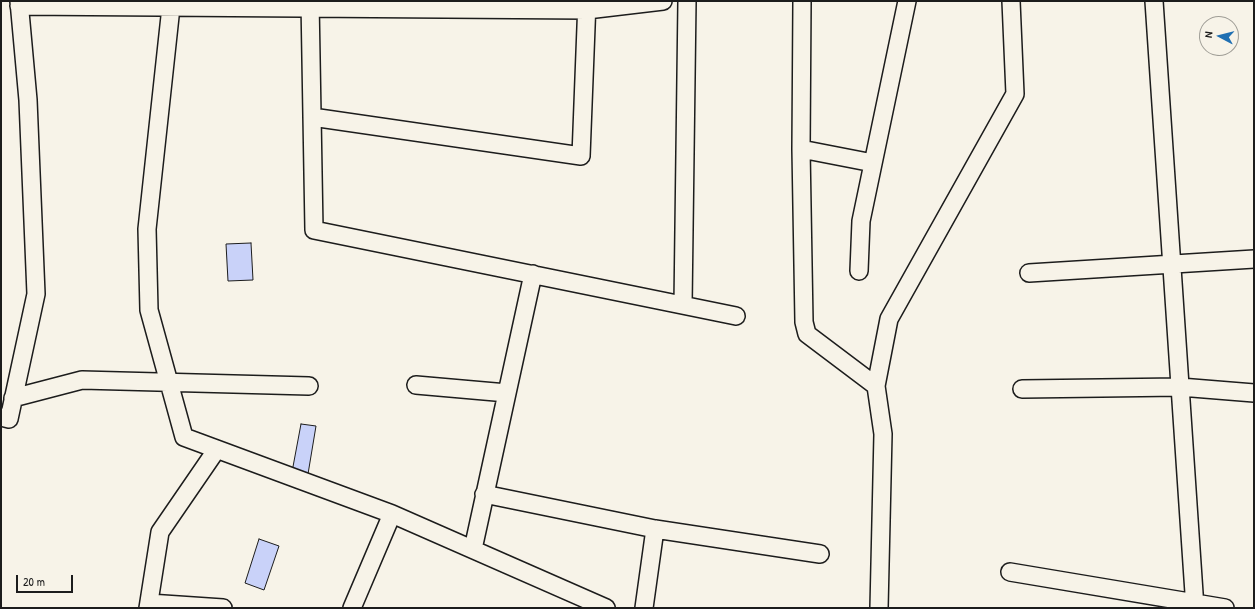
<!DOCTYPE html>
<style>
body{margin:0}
#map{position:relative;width:1255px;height:609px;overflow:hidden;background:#f7f3e8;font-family:"Patrick Hand",sans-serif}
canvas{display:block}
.frame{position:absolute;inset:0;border:2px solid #1c1c1c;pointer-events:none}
.north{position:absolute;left:1199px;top:16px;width:40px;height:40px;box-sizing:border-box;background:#f7f3e8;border:1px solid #9f9d96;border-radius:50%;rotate:277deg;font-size:11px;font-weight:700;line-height:16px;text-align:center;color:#1c1c1c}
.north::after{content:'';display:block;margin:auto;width:14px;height:18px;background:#1f6fb2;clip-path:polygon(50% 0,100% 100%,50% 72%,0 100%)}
.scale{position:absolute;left:16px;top:575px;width:57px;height:18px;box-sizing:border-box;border:2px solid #1c1c1c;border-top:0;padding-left:5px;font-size:12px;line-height:14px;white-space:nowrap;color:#1c1c1c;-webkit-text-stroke:3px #f7f3e8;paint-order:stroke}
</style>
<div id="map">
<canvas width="1255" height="609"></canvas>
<div class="frame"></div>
<div class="north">N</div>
<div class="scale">20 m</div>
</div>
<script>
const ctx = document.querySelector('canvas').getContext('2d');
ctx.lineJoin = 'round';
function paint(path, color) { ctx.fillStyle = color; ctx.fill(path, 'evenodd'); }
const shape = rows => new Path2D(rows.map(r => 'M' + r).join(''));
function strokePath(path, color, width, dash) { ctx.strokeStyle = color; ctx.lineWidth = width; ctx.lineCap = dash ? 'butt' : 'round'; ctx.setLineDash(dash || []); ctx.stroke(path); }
const building = shape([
 [251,243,253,280,228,281,226,244,251,243],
 [301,424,316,426,308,474,292,472,301,424],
 [259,539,279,546,264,590,245,583,259,539]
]);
const minor = shape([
 [310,1,314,230,736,316],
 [802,1,801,149,804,322,807,334,876,386],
 [1154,1,1195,608],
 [19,6,587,10,663,1],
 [171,7,147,229,149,310,184,437,392,514,606,608],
 [312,117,581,156,587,1],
 [801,149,873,163],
 [859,271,861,221,907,1],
 [1029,273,1254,259],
 [683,305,687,1],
 [416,385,507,393],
 [1022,389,1180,387,1254,393],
 [13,398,82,380,309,386],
 [1,417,9,419,36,294,28,100,19,1],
 [484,494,655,529,820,554],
 [473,549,533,274],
 [1010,572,1225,608],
 [149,603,223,608],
 [148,608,160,532,217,449],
 [352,608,392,514],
 [644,608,655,529],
 [879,608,883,434,876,386,889,319,1015,94,1011,1]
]);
paint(building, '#c9d2f9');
strokePath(building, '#1c1c1c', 1);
strokePath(minor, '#1c1c1c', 20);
strokePath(minor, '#f7f3e8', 17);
</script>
